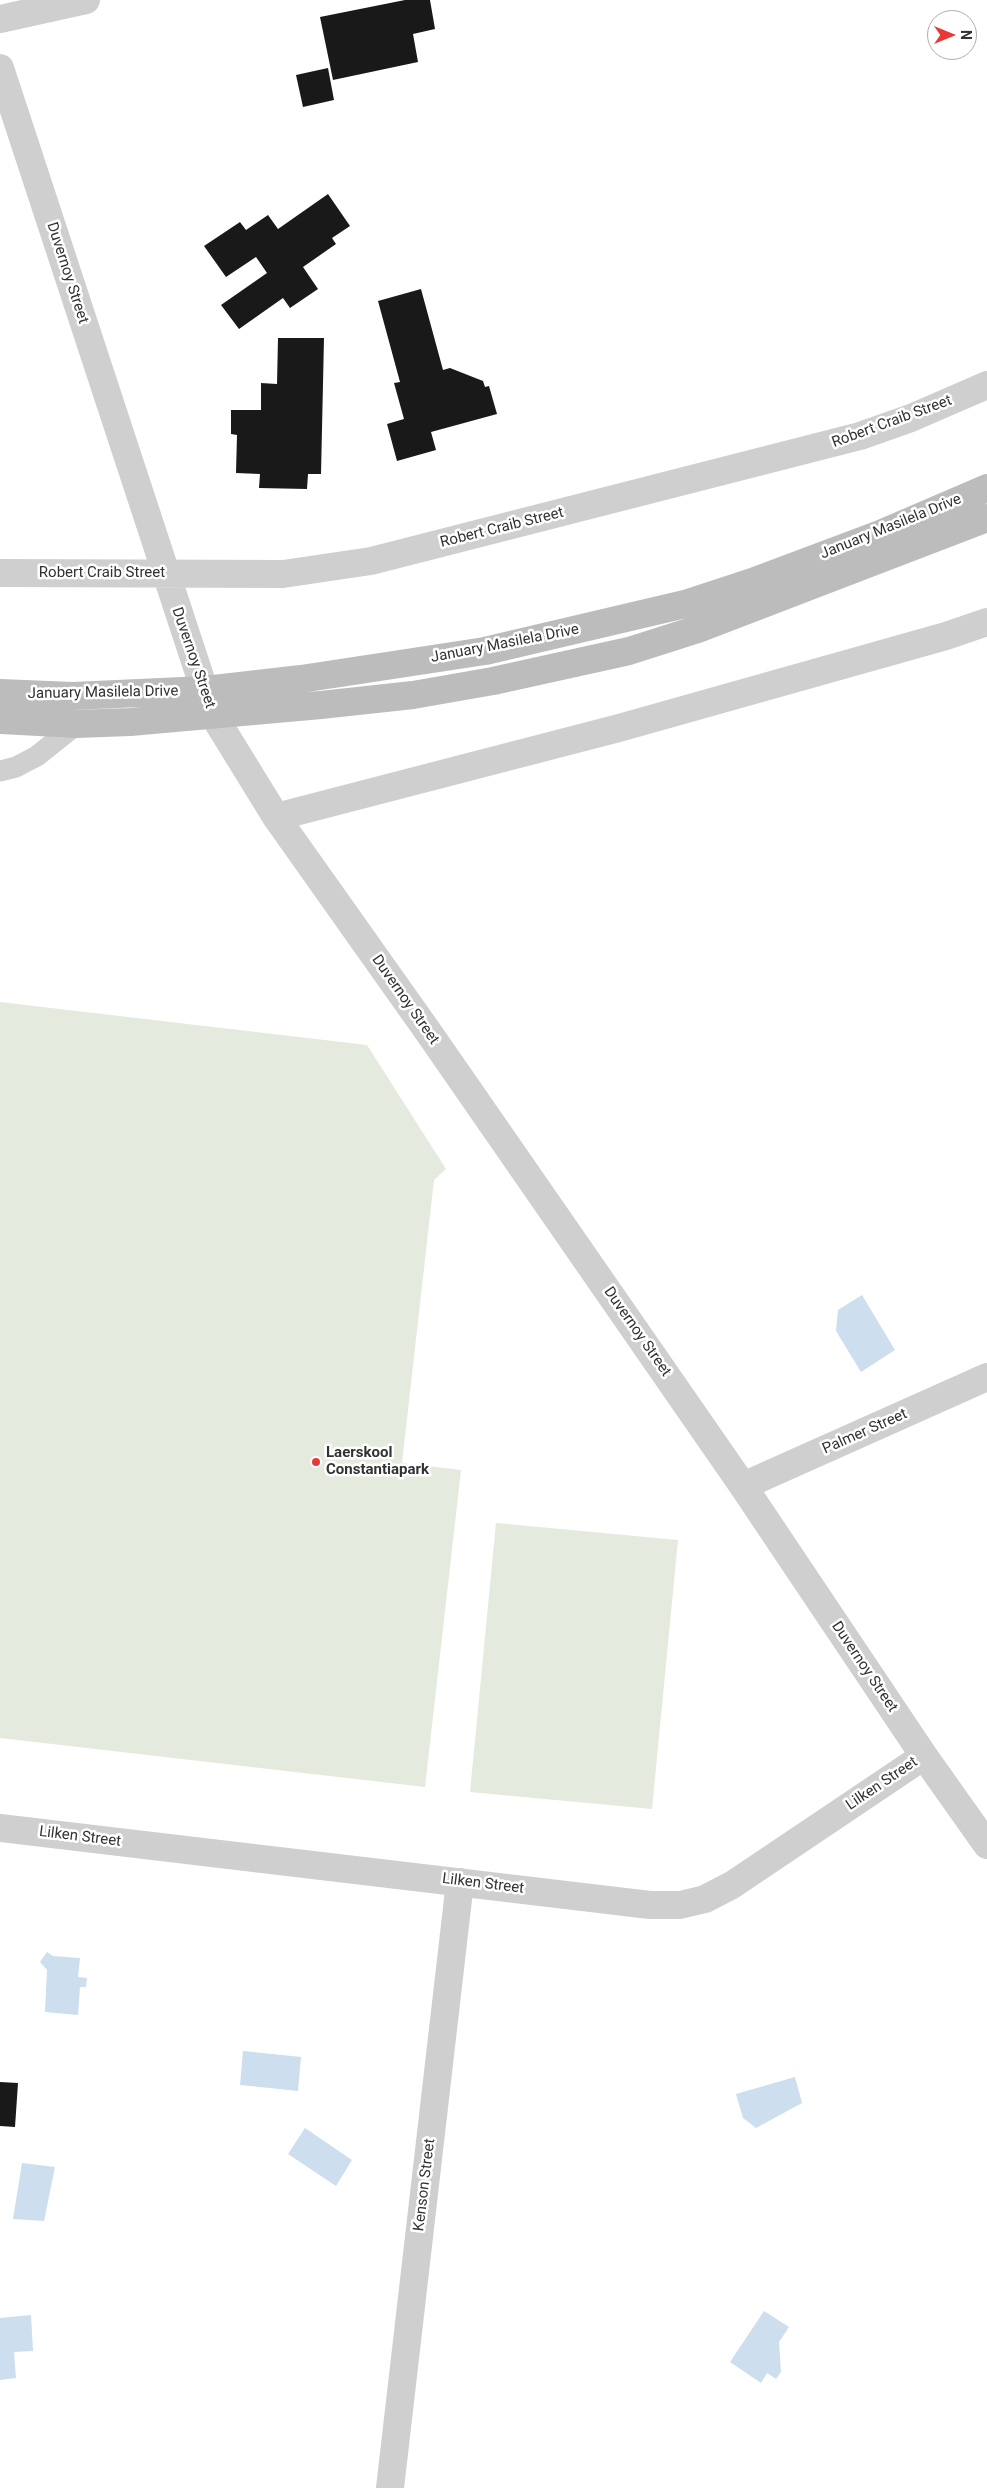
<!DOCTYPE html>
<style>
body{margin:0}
#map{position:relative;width:987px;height:2488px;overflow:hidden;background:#fff;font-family:Roboto,sans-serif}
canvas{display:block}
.north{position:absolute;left:927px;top:10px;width:50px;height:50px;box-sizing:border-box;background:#fff;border:1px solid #adadad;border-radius:50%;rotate:90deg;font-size:14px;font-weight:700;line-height:20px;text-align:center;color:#323232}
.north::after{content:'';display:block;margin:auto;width:18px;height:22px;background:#e73936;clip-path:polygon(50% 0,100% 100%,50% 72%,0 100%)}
</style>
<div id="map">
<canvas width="987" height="2488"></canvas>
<div class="north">N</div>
</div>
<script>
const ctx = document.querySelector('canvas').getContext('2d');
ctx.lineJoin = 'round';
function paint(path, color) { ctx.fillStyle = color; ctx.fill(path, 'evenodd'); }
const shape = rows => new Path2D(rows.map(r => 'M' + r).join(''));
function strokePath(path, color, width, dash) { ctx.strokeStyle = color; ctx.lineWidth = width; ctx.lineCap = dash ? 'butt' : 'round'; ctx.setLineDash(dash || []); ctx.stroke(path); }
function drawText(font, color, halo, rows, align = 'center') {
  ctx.font = font + ' Roboto,sans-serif'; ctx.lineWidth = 5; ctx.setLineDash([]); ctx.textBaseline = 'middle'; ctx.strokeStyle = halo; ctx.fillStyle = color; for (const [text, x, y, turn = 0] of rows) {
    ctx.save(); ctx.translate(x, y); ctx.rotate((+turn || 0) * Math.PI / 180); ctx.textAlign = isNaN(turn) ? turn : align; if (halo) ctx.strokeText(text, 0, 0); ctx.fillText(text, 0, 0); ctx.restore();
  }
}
const green = shape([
 [0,1002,367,1045,446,1169,434,1180,402,1463,461,1470,425,1787,0,1738],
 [496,1523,678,1540,652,1809,470,1792]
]);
const water = shape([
 [862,1295,895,1350,861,1372,836,1331,838,1310],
 [47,1952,53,1956,80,1958,78,1977,87,1978,86,1987,80,1987,78,2015,45,2012,47,1970,40,1962],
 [243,2051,301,2057,298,2091,240,2085],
 [795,2077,802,2103,756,2128,743,2118,736,2094],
 [305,2128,352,2160,336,2186,288,2154],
 [22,2163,55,2167,44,2221,13,2219],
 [764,2311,789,2327,779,2342,781,2372,776,2379,767,2373,761,2383,730,2362],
 [31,2315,33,2351,14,2352,16,2378,0,2380,0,2318]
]);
const building = shape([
 [405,0,430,0,435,29,413,34,418,62,333,80,320,17],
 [328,68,334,100,303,107,296,75],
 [328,194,350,226,332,238,336,244,303,267,318,289,290,308,283,298,239,329,221,305,267,273,256,257,226,277,204,246,240,222,246,230,268,215,278,229],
 [421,289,443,370,450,368,483,381,485,387,489,386,497,414,431,432,436,450,397,461,387,424,404,419,394,383,400,382,378,301],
 [278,338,324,338,321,474,308,474,307,489,259,488,260,474,236,473,237,435,231,434,231,410,261,410,261,383,277,384],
 [0,2082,18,2083,15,2127,0,2126]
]);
const lane = shape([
 [0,771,16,767,37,756,77,724]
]);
const street = shape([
 [0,19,86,0],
 [0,68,212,713,276,817,429,1033,743,1486,924,1756,987,1845],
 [0,573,283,574,371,561,860,436,911,418,987,385],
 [276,817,619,728,946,636,987,622],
 [743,1486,987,1377],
 [0,1828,650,1905,680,1905,705,1899,732,1885,924,1756],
 [390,2488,460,1882]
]);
const secondary = shape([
 [0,693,73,696,205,690,301,679,485,651,685,604,752,582,880,534,987,488],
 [0,720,77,724,130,722,321,705,413,695,493,681,629,651,698,629,987,518]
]);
const markers = [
 [316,1462,5,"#e73936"]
];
const streetNames = [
 ["Duvernoy Street",67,273,72],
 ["Robert Craib Street",892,422,-20],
 ["January Masilela Drive",891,527,-22],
 ["Robert Craib Street",502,528,-14],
 ["Robert Craib Street",102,573],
 ["January Masilela Drive",505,644,-11],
 ["Duvernoy Street",193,658,71],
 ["January Masilela Drive",103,693,-1],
 ["Duvernoy Street",405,1000,55],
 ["Duvernoy Street",637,1332,55],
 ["Palmer Street",865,1432,-24],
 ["Duvernoy Street",864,1667,56],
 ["Lilken Street",882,1784,-34],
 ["Lilken Street",80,1837,7],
 ["Lilken Street",483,1884,7],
 ["Kenson Street",425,2185,-83]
];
const poiNames = [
 ["Laerskool",326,1453],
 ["Constantiapark",326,1470]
];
paint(green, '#e4ebde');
paint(water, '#cddeee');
paint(building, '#191919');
strokePath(lane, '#cfcfcf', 21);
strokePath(street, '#cfcfcf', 28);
strokePath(secondary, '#bcbcbc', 28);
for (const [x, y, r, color] of markers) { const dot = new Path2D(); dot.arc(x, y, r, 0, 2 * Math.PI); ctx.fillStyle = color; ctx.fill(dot); strokePath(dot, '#fff', 2); }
drawText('15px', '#323232', '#fff', streetNames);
drawText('bold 15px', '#323232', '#fff', poiNames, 'left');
</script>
